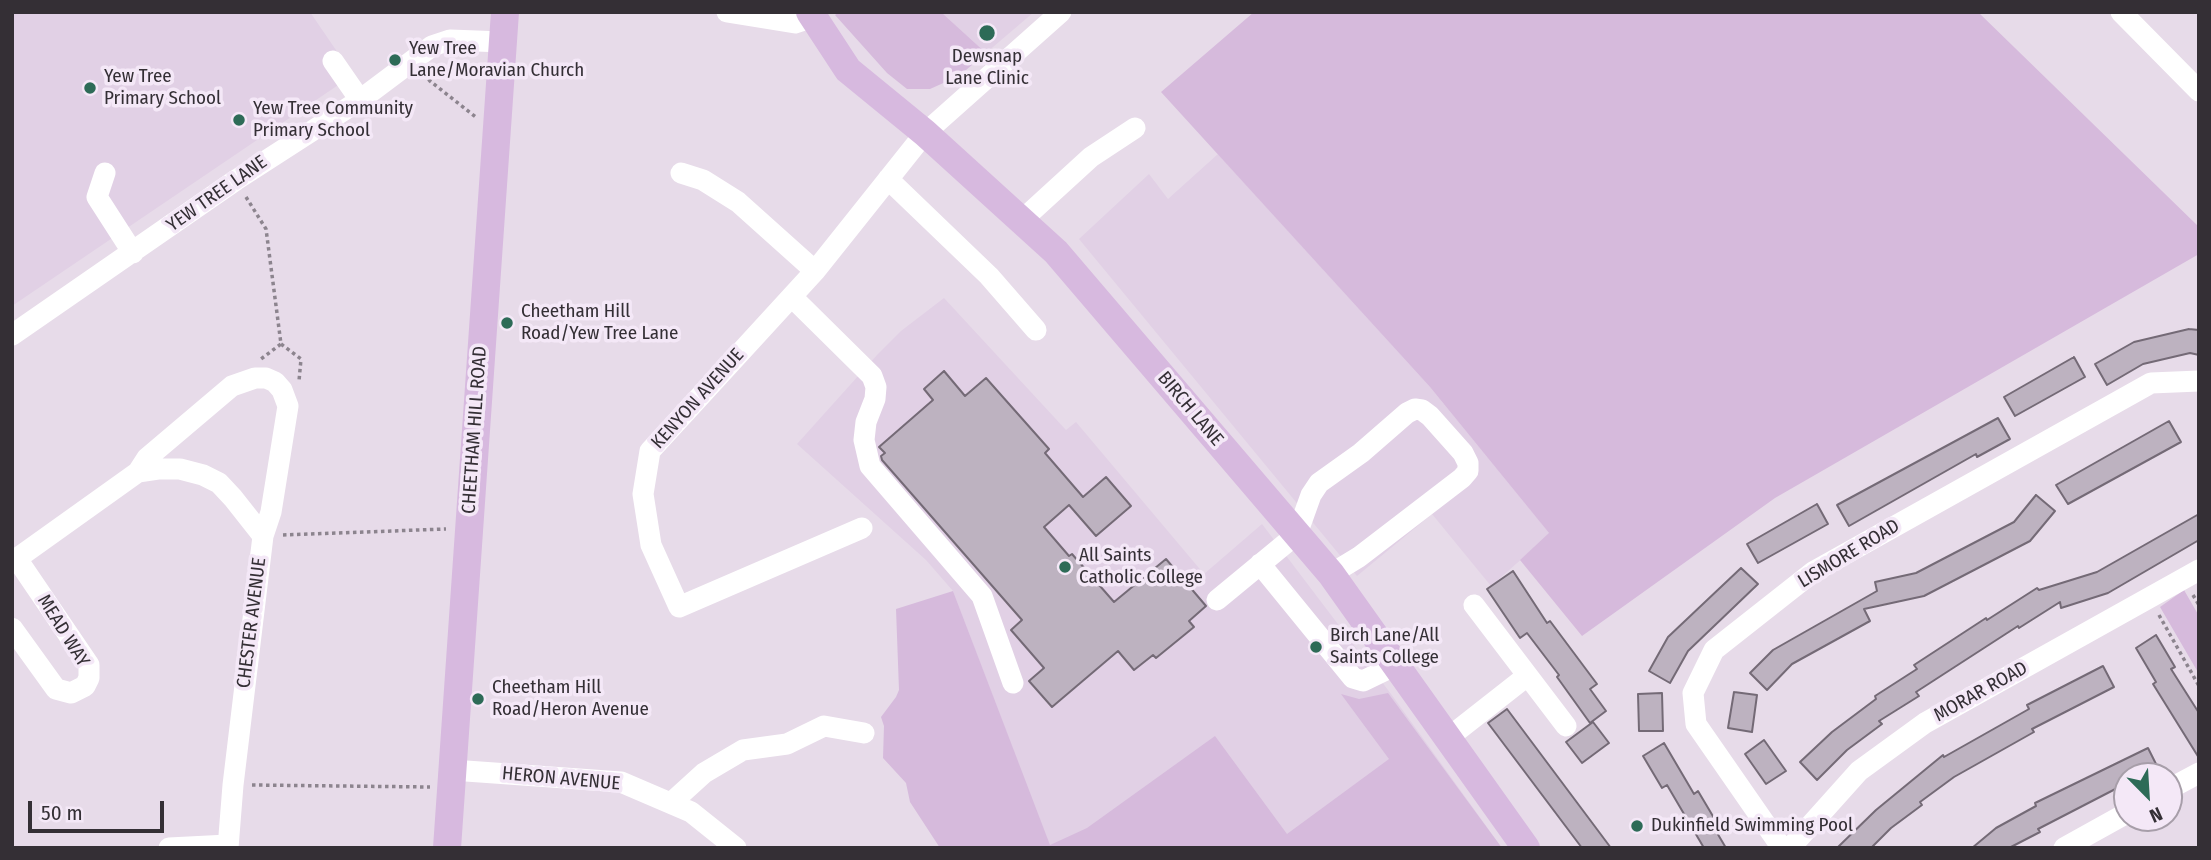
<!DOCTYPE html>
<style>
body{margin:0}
#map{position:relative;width:2211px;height:860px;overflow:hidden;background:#e7dbe9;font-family:"Fira Sans Condensed",sans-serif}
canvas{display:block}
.frame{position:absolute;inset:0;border:14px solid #342f35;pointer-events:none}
.north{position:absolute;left:2113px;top:762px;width:70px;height:70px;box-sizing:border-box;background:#f4e8f7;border:2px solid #a79ea9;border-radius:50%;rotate:156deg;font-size:19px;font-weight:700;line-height:28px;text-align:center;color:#342f35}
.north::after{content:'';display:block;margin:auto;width:24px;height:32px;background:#2d6b57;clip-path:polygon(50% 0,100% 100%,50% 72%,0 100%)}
.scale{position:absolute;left:28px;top:801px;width:136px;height:32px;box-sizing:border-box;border:4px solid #342f35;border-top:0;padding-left:9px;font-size:21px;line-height:24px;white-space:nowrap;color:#342f35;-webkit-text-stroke:5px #f4e8f7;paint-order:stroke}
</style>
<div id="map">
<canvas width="2211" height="860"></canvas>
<div class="frame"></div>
<div class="north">N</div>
<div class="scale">50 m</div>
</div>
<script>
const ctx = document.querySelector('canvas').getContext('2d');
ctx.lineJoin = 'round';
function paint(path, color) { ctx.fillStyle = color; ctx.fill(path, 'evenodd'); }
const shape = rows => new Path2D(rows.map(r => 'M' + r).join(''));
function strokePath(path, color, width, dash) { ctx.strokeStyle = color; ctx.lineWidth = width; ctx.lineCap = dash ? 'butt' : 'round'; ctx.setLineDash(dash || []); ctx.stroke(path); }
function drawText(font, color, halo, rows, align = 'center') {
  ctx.font = font + ' "Fira Sans Condensed",sans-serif'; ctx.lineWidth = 7; ctx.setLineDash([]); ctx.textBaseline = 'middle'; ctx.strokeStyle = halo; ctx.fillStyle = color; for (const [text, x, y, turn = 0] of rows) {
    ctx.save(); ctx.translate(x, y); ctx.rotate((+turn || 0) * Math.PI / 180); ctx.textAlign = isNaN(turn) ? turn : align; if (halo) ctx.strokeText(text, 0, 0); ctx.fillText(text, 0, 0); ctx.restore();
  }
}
const built = shape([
 [12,12,310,12,353,75,12,306],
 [941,12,1034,12,986,53],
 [1218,154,1430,387,1550,534,1491,586,1432,514,1357,576,1079,239,1149,174,1168,199],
 [944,298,1066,430,1076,422,1204,574,1262,524,1391,694,1502,848,1050,848,953,591,926,560,797,444,877,355,901,331]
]);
const green = shape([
 [839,12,941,12,986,53,959,76,930,89,907,89,887,73,835,15],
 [1254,12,1978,12,2199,227,2199,254,1775,498,1582,636,1520,560,1549,533,1430,387,1161,92],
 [2184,590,2199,616,2199,674,2160,607],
 [953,591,1050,845,1087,828,1215,736,1287,834,1389,759,1341,694,1359,699,1388,693,1502,848,1051,848,1049,846,1031,848,940,848,910,802,906,783,883,758,884,726,881,717,896,697,899,690,896,609]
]);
const building = shape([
 [2189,329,2199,330,2199,355,2190,353,2143,364,2107,385,2095,364,2134,342,2189,329],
 [2074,357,2085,377,2015,416,2004,397,2074,357],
 [944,371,965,396,986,378,1049,449,1045,453,1083,497,1106,477,1131,506,1096,536,1069,505,1044,527,1069,556,1072,554,1114,602,1166,559,1206,606,1189,621,1194,627,1156,658,1153,655,1134,670,1118,651,1052,707,1029,681,1044,668,1011,630,1022,620,882,460,881,456,885,453,879,447,933,400,924,389,944,371],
 [1998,418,2010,439,1977,457,1976,454,1849,526,1837,505,1998,418],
 [2169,421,2181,442,2068,504,2056,485,2169,421],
 [2036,495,2055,511,2030,541,1924,596,1864,609,1870,621,1792,664,1767,690,1750,673,1773,650,1877,591,1875,582,1916,573,2014,522,2036,495],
 [1817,504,1828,524,1758,563,1747,544,1817,504],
 [2199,514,2199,540,2108,593,2061,608,2060,602,2019,628,2018,626,1916,692,1919,696,1879,721,1882,724,1847,750,1817,780,1800,762,1832,732,1876,699,1875,696,1917,669,1914,665,1986,618,1987,620,2037,588,2039,590,2097,572,2199,514],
 [1741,568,1758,584,1688,651,1670,683,1649,671,1668,637,1741,568],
 [1513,571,1547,623,1550,621,1597,684,1590,689,1606,711,1590,723,1557,677,1559,675,1527,633,1520,638,1487,589,1513,571],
 [2156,635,2175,667,2171,669,2199,713,2199,758,2153,684,2156,682,2136,648,2156,635],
 [2103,666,2114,687,2032,729,2034,732,1954,777,1920,802,1922,805,1891,828,1871,848,1837,848,1876,810,1943,755,1944,757,2029,709,2027,705,2103,666],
 [1734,692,1757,695,1752,732,1728,728,1734,692],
 [1662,693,1663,731,1639,731,1638,694,1662,693],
 [1507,709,1611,848,1582,848,1488,723,1507,709],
 [1593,722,1609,743,1582,763,1566,742,1593,722],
 [1764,740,1786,771,1766,784,1745,754,1764,740],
 [1664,743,1694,794,1698,791,1717,823,1713,826,1726,848,1704,848,1667,785,1662,788,1643,756,1664,743],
 [2148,748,2159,770,2147,776,2127,776,2127,783,2038,829,2040,832,2009,848,1972,848,1996,828,2036,806,2035,803,2148,748]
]);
const path = shape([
 [424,74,430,81,477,118],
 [246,197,266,229,281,344,261,359],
 [281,344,301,359,299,381],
 [283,535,446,529],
 [2193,595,2199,605],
 [2159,615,2199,686],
 [252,785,430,787]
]);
const minor = shape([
 [727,12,795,23,813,17],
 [2121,12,2199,91],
 [333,61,360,100],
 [105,173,97,197,133,253],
 [681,173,703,180,738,202,815,271],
 [888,179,989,276,1036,330],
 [1021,221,1091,157,1135,128],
 [792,297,872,376,876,387,875,399,866,422,864,440,870,466,982,596,1013,683],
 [12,335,236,180,360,100,432,46,450,40,503,42],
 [138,472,147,458,232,386,255,378,266,378,275,382,282,390,288,406,271,512,263,536],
 [862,528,679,607,651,545,643,494,650,451,815,271,925,133,1061,12],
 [12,562,138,472,158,469,180,469,203,475,219,483,233,498,263,536,233,785,228,848],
 [1260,564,1353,678,1363,681,1396,665],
 [1217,600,1297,534,1311,495,1319,483,1361,453,1407,413,1415,409,1422,410,1430,416,1463,453,1468,463,1468,471,1462,478,1359,557,1331,574],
 [1474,605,1566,726],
 [12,628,56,689,71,693,85,686,89,678,89,665,17,559],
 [1448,738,1527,676],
 [452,770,621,782,691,812,736,848],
 [2169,789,2199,773],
 [671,803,704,773,743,750,787,744,824,726,864,733],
 [169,848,228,845],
 [1782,848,1696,724,1693,693,1714,650,1813,572,2151,383,2199,381],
 [1790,848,1859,771,1925,723,2199,570],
 [2064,848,2127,813]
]);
const major = shape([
 [810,12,848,70,925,133,1056,252,1331,574,1526,848],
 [447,848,505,12]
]);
const markers = [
 [987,33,9,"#2d6b57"],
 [395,60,7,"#2d6b57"],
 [90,88,7,"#2d6b57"],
 [239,120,7,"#2d6b57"],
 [507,323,7,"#2d6b57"],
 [1065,567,7,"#2d6b57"],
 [1316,647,7,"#2d6b57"],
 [478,699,7,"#2d6b57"],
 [1637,826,7,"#2d6b57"]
];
const poiNames = [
 ["Yew Tree",409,49],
 ["Lane/Moravian Church",409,71],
 ["Dewsnap",987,57,"center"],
 ["Lane Clinic",987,79,"center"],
 ["Yew Tree",104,77],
 ["Primary School",104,99],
 ["Yew Tree Community",253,109],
 ["Primary School",253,131],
 ["Cheetham Hill",521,312],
 ["Road/Yew Tree Lane",521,334],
 ["All Saints",1079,556],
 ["Catholic College",1079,578],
 ["Birch Lane/All",1330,636],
 ["Saints College",1330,658],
 ["Cheetham Hill",492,688],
 ["Road/Heron Avenue",492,710],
 ["Dukinfield Swimming Pool",1651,826]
];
const streetNames = [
 ["YEW TREE LANE",217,194,-35],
 ["KENYON AVENUE",698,399,-48],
 ["BIRCH LANE",1190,409,50],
 ["CHEETHAM HILL ROAD",475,430,-86],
 ["LISMORE ROAD",1849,554,-31],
 ["CHESTER AVENUE",252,623,-83],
 ["MEAD WAY",63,631,58],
 ["MORAR ROAD",1981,692,-29],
 ["HERON AVENUE",561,779,5]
];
paint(built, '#e1d0e5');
paint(green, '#d6badc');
paint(building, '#bdb2c0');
strokePath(building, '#746a76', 2);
strokePath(path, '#8c848e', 3.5, [3.5, 3.5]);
strokePath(minor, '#fff', 21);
strokePath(major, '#d7b9df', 28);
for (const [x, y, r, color] of markers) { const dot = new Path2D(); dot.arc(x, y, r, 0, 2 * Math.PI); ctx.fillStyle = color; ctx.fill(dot); strokePath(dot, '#f4e8f7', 2.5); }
drawText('19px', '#342f35', '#f4e8f7', poiNames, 'left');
drawText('19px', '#342f35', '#f4e8f7', streetNames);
</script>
